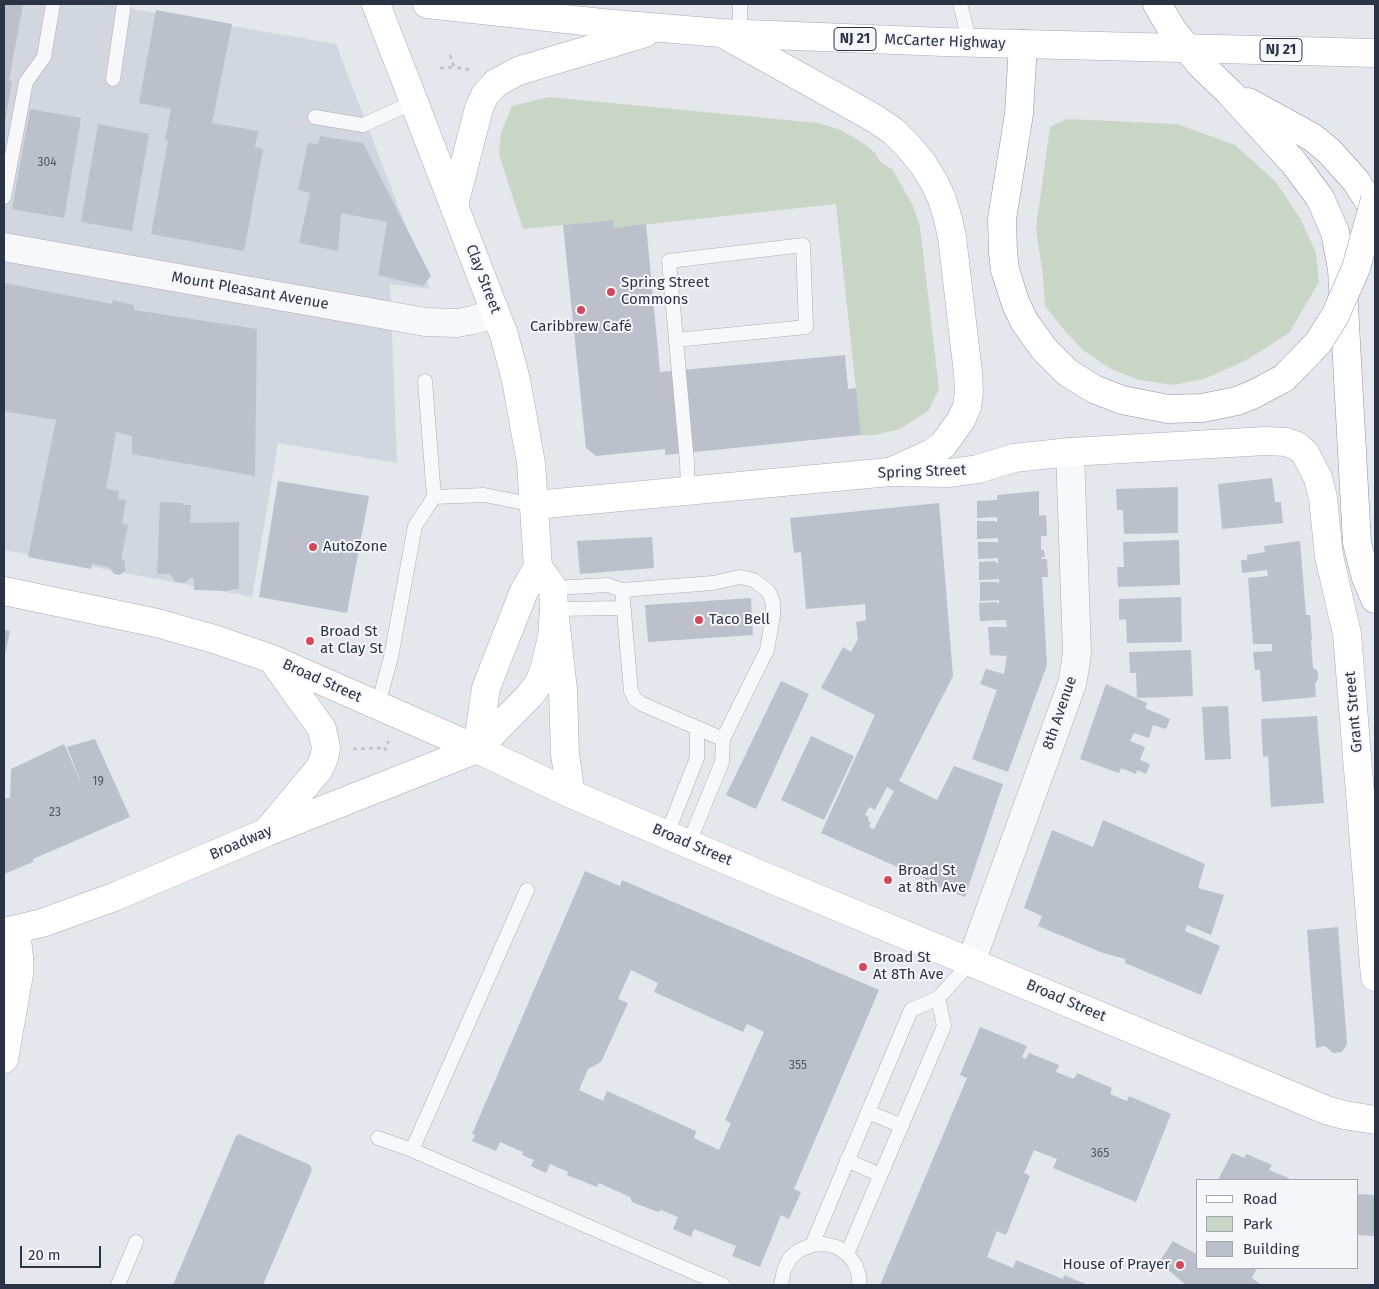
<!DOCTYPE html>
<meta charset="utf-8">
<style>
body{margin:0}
#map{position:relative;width:1379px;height:1289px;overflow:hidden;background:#e4e7ec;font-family:"Fira Sans",sans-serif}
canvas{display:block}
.frame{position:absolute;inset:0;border:5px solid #2b3445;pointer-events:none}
.legend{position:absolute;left:1196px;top:1179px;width:162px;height:90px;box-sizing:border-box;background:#f4f6f9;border:1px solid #a4a8b1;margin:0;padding:6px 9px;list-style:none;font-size:15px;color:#2b3445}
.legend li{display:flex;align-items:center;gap:10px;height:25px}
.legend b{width:25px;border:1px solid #a4a8b1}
.scale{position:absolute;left:20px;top:1246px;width:81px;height:22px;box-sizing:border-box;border:2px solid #2b3445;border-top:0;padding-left:6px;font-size:15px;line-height:18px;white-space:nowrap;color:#2b3445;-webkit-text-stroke:4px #f4f6f9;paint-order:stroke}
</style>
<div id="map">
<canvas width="1379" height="1289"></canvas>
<div class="frame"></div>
<ul class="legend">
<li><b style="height:6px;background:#fff"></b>Road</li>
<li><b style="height:14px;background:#c9d6c5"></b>Park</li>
<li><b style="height:14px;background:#bbc0ca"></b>Building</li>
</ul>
<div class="scale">20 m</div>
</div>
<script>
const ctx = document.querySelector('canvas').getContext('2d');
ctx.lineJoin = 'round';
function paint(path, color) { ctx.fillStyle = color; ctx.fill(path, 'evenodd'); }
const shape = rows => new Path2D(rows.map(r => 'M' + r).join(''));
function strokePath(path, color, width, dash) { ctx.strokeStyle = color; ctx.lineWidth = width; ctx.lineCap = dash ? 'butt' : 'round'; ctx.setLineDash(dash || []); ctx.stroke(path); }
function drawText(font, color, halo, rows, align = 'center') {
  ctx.font = font + ' "Fira Sans",sans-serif'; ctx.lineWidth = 4; ctx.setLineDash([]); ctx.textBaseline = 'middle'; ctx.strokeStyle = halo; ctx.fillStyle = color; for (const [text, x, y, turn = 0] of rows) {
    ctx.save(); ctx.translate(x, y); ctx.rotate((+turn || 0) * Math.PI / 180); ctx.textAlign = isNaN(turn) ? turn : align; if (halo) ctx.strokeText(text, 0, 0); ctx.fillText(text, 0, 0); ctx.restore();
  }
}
const built = shape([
 [4,4,104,4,336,44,430,289,390,284,397,463,278,443,252,597,4,550]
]);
const green = shape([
 [549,97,818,123,841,130,866,145,875,153,880,162,893,170,913,206,920,227,939,389,928,411,900,429,875,435,861,435,836,204,613,228,613,220,523,229,499,154,501,132,512,106],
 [1067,119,1177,124,1235,145,1276,182,1301,220,1316,253,1319,282,1289,333,1245,361,1204,379,1173,385,1139,380,1111,369,1083,350,1065,331,1045,306,1043,276,1036,228,1050,127]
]);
const building = shape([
 [4,4,23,4,9,81,12,81,5,122],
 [156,10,232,24,212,123,258,131,255,147,263,149,244,251,151,234,168,141,165,140,171,109,139,103],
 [30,109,81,118,64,218,12,209],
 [98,124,149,134,132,231,81,222],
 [320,136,363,143,431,276,423,286,378,275,387,222,341,213,338,251,299,243,310,193,298,190,308,143,318,144],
 [613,220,613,228,646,224,660,372,845,355,848,389,856,388,861,435,665,455,665,449,596,456,586,448,563,225],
 [4,283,112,304,113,300,134,305,134,310,257,329,255,476,132,454,132,436,116,432,106,489,119,491,118,499,126,500,122,523,128,525,121,559,125,561,125,571,120,575,114,574,109,567,92,564,91,569,28,557,56,420,4,411],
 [1272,478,1275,502,1281,502,1283,523,1222,529,1218,484],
 [278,481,369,496,347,613,259,597],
 [1178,487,1178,533,1124,534,1123,510,1117,510,1116,489],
 [1039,491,1039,516,1046,515,1047,536,1041,536,1041,550,1044,550,1045,557,1041,557,1042,559,1047,559,1048,577,1042,577,1047,665,1008,772,972,759,997,690,980,684,986,669,1004,674,1007,656,990,655,988,627,1007,627,1006,620,980,621,979,603,996,602,999,604,999,600,980,601,980,582,997,582,999,584,999,579,979,580,979,562,995,561,998,564,998,558,978,559,978,542,995,542,998,543,998,538,977,539,977,521,995,521,997,523,997,517,977,518,977,501,997,500,997,495],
 [160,502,183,503,183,505,191,505,190,523,239,522,239,589,229,590,229,591,194,590,194,578,190,578,185,583,176,582,170,574,157,574],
 [939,503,953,676,899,781,937,800,954,766,1003,784,965,897,928,883,929,881,821,833,875,715,821,688,843,647,851,652,858,639,856,622,866,620,865,604,806,609,801,552,794,553,790,518],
 [887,787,894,791,874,829,869,827,871,823,868,821,869,818,865,814,870,807,875,810],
 [652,537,654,568,580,574,577,541],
 [1179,540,1180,585,1118,587,1117,567,1124,567,1123,542],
 [1300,541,1306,615,1310,615,1312,640,1311,640,1313,668,1317,670,1318,673,1318,679,1315,684,1316,697,1262,702,1260,670,1255,670,1253,652,1272,651,1272,644,1253,644,1248,578,1268,576,1267,570,1242,573,1241,560,1247,560,1247,555,1265,552,1264,546],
 [1181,597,1182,642,1127,643,1126,619,1119,620,1119,599],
 [751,598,753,635,648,642,645,605],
 [4,630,10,631,5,654,4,654],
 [1191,650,1193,696,1137,698,1136,673,1130,673,1129,652],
 [781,681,809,694,756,809,726,795],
 [1106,684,1147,703,1145,708,1170,719,1166,729,1153,725,1149,738,1134,733,1130,741,1145,747,1140,760,1150,764,1146,774,1137,770,1136,774,1121,768,1119,773,1080,759],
 [1228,706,1231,759,1205,760,1202,707],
 [1317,716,1324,803,1271,807,1268,756,1263,757,1261,719],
 [811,736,854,756,824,820,781,800],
 [95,739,130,817,33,859,33,862,4,874,4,798,10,798,11,769,64,744,83,787,67,747],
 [1103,820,1205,864,1198,888,1224,895,1211,935,1187,925,1185,931,1220,946,1201,995,1125,963,1125,959,1103,953,1038,926,1042,916,1024,908,1052,830,1093,847],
 [585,871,620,886,622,880,879,990,794,1189,801,1192,789,1219,781,1215,760,1267,732,1256,736,1246,694,1229,691,1237,673,1229,678,1217,661,1210,658,1212,632,1202,630,1197,599,1183,597,1187,567,1175,568,1172,550,1164,546,1173,531,1166,534,1160,522,1155,523,1152,500,1142,496,1151,472,1141,475,1135,472,1134],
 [631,970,658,983,654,992,743,1032,747,1024,764,1032,725,1120,731,1123,719,1150,694,1138,696,1131,607,1091,603,1101,579,1090,588,1069,601,1062,628,1003,618,999],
 [1338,927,1347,1044,1342,1052,1333,1053,1325,1046,1316,1048,1307,930],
 [980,1027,1027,1046,1022,1057,1026,1059,1029,1053,1059,1065,1056,1072,1074,1079,1077,1073,1112,1088,1110,1094,1127,1101,1129,1096,1171,1114,1136,1202,1053,1168,1057,1159,1034,1150,1024,1173,1030,1176,1006,1235,997,1231,987,1257,1013,1268,1016,1260,1063,1279,1064,1275,1088,1285,880,1285,967,1078,960,1075],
 [239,1134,310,1165,312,1170,263,1285,173,1285,236,1136],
 [1232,1153,1245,1158,1246,1154,1272,1165,1269,1170,1289,1178,1288,1180,1218,1180],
 [1358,1194,1375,1195,1375,1236,1358,1235],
 [1173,1241,1198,1255,1198,1268,1257,1268,1252,1278,1261,1285,1186,1285,1159,1262]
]);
const path = shape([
 [450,55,454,67,471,70],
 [440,68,454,67],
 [353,749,385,748],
 [386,751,385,748,389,741]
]);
const lane = shape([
 [960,4,970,43],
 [740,34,740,4],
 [113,79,124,4],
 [315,117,363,125,414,102],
 [4,197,26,82,44,57,53,4],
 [676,340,806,327,803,245,669,261,676,340,687,462,688,491],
 [434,497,484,495,535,505],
 [553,588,608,585,622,590,713,583,740,577,754,580,769,592,773,603,773,615,767,650,723,739,722,762,689,843],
 [622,590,631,691,635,699,642,704,723,739],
 [554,609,624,608],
 [378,705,391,657,415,526,434,497,425,381],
 [667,834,697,758,697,728],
 [868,1112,902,1126],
 [378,1138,412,1150,723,1285],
 [412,1150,527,890],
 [847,1160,880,1175],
 [812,1245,911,1010,938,998,971,962],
 [847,1254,944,1026,938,998],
 [118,1285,136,1242],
 [781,1285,784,1270,790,1258,800,1250,812,1245,824,1244,837,1247,847,1254,855,1264,859,1276,859,1285]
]);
const street = shape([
 [4,247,425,322,457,323,473,320,496,313],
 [971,962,1072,684,1075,667,1077,652,1070,452]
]);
const secondary = shape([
 [376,4,504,335,516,380,531,463,538,567,524,591,486,688,477,749],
 [535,505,890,472,950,473,978,469,1014,458,1070,452,1266,441,1286,442,1297,446,1305,453,1318,478,1323,498,1329,556,1347,634,1375,977],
 [477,749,530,695,539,683,545,667,552,637,554,609,553,588,538,567],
 [4,1059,19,974,19,957,16,930]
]);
const primary = shape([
 [427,4,602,23,721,33,944,42,1375,53],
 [727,36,874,118,893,131,909,147,923,164,934,182,942,199,948,219,952,237,968,373,969,391,967,407,961,420,944,444,932,453,890,472],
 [454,205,479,108,485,95,496,83,518,71,645,33],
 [4,591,157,623,214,639,272,659,477,749,571,794,766,877,1326,1110,1344,1115,1375,1120],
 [554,609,563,690,565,754,571,794],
 [269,829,319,769,324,758,326,748,322,729,272,659],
 [4,932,42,923,114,897,267,832,477,749]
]);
const highway = shape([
 [1157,4,1173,31,1201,65,1229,92,1294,163,1320,198,1335,232,1342,269,1357,543,1366,578,1375,599],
 [1023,44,1019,114,1002,219,1003,253,1005,270,1016,304,1024,321,1044,349,1068,373,1094,389,1122,400,1168,409,1202,408,1237,401,1254,394,1284,378],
 [1248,102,1312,137,1329,151,1356,181,1375,211]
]);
const highwayBridge = shape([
 [1284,378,1318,343,1335,316,1356,268,1375,199]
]);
const markers = [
 [611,292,5,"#d1495b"],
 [581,310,5,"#d1495b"],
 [313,547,5,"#d1495b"],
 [699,620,5,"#d1495b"],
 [310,641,5,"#d1495b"],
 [888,880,5,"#d1495b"],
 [863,967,5,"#d1495b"],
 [1180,1265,5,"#d1495b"]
];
const numberNames = [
 ["304",47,163],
 ["19",98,782],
 ["23",55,813],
 ["355",798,1066],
 ["365",1100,1154]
];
const shields = [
 [855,39,42],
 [1281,50,42]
];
const shieldNames = [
 ["NJ 21",855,39],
 ["NJ 21",1281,50]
];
const streetNames = [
 ["McCarter Highway",945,42,2],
 ["Clay Street",483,279,69],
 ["Mount Pleasant Avenue",250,291,10],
 ["Spring Street",922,472,-2],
 ["Broad Street",322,681,24],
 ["Grant Street",1354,712,-95],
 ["8th Avenue",1060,713,-71],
 ["Broadway",241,843,-23],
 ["Broad Street",692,845,23],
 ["Broad Street",1066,1001,23]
];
const poiNames = [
 ["Spring Street",621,283],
 ["Commons",621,300],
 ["Caribbrew Café",581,327,"center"],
 ["AutoZone",323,547],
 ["Taco Bell",709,620],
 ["Broad St",320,632],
 ["at Clay St",320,649],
 ["Broad St",898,871],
 ["at 8th Ave",898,888],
 ["Broad St",873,958],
 ["At 8Th Ave",873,975],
 ["House of Prayer",1170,1265,"right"]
];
paint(built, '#d2d6de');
paint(green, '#c9d6c5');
paint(building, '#bbc0ca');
strokePath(lane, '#a9aeb7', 15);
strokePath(street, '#a9aeb7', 29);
strokePath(secondary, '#a9aeb7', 29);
strokePath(primary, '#a3abb8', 29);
strokePath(highway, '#8b94a3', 29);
strokePath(path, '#c2c5cb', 3, [4, 4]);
strokePath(lane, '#f7f8fa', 14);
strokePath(street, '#f7f8fa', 28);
strokePath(secondary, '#fff', 28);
strokePath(primary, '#fff', 28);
strokePath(highway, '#fff', 28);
strokePath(highwayBridge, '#8b94a3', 29, []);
strokePath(highwayBridge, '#fff', 28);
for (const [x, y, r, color] of markers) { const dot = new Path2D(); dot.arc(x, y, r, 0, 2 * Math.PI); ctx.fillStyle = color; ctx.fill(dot); strokePath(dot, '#f4f6f9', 2); }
drawText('12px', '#4f5766', null, numberNames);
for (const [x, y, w] of shields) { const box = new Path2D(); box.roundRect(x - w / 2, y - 11.5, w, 23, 4); ctx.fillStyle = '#f4f6f9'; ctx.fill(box); strokePath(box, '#2b3445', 1); }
drawText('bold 14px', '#2b3445', null, shieldNames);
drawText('15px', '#2b3445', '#f4f6f9', streetNames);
drawText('15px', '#2b3445', '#f4f6f9', poiNames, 'left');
</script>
